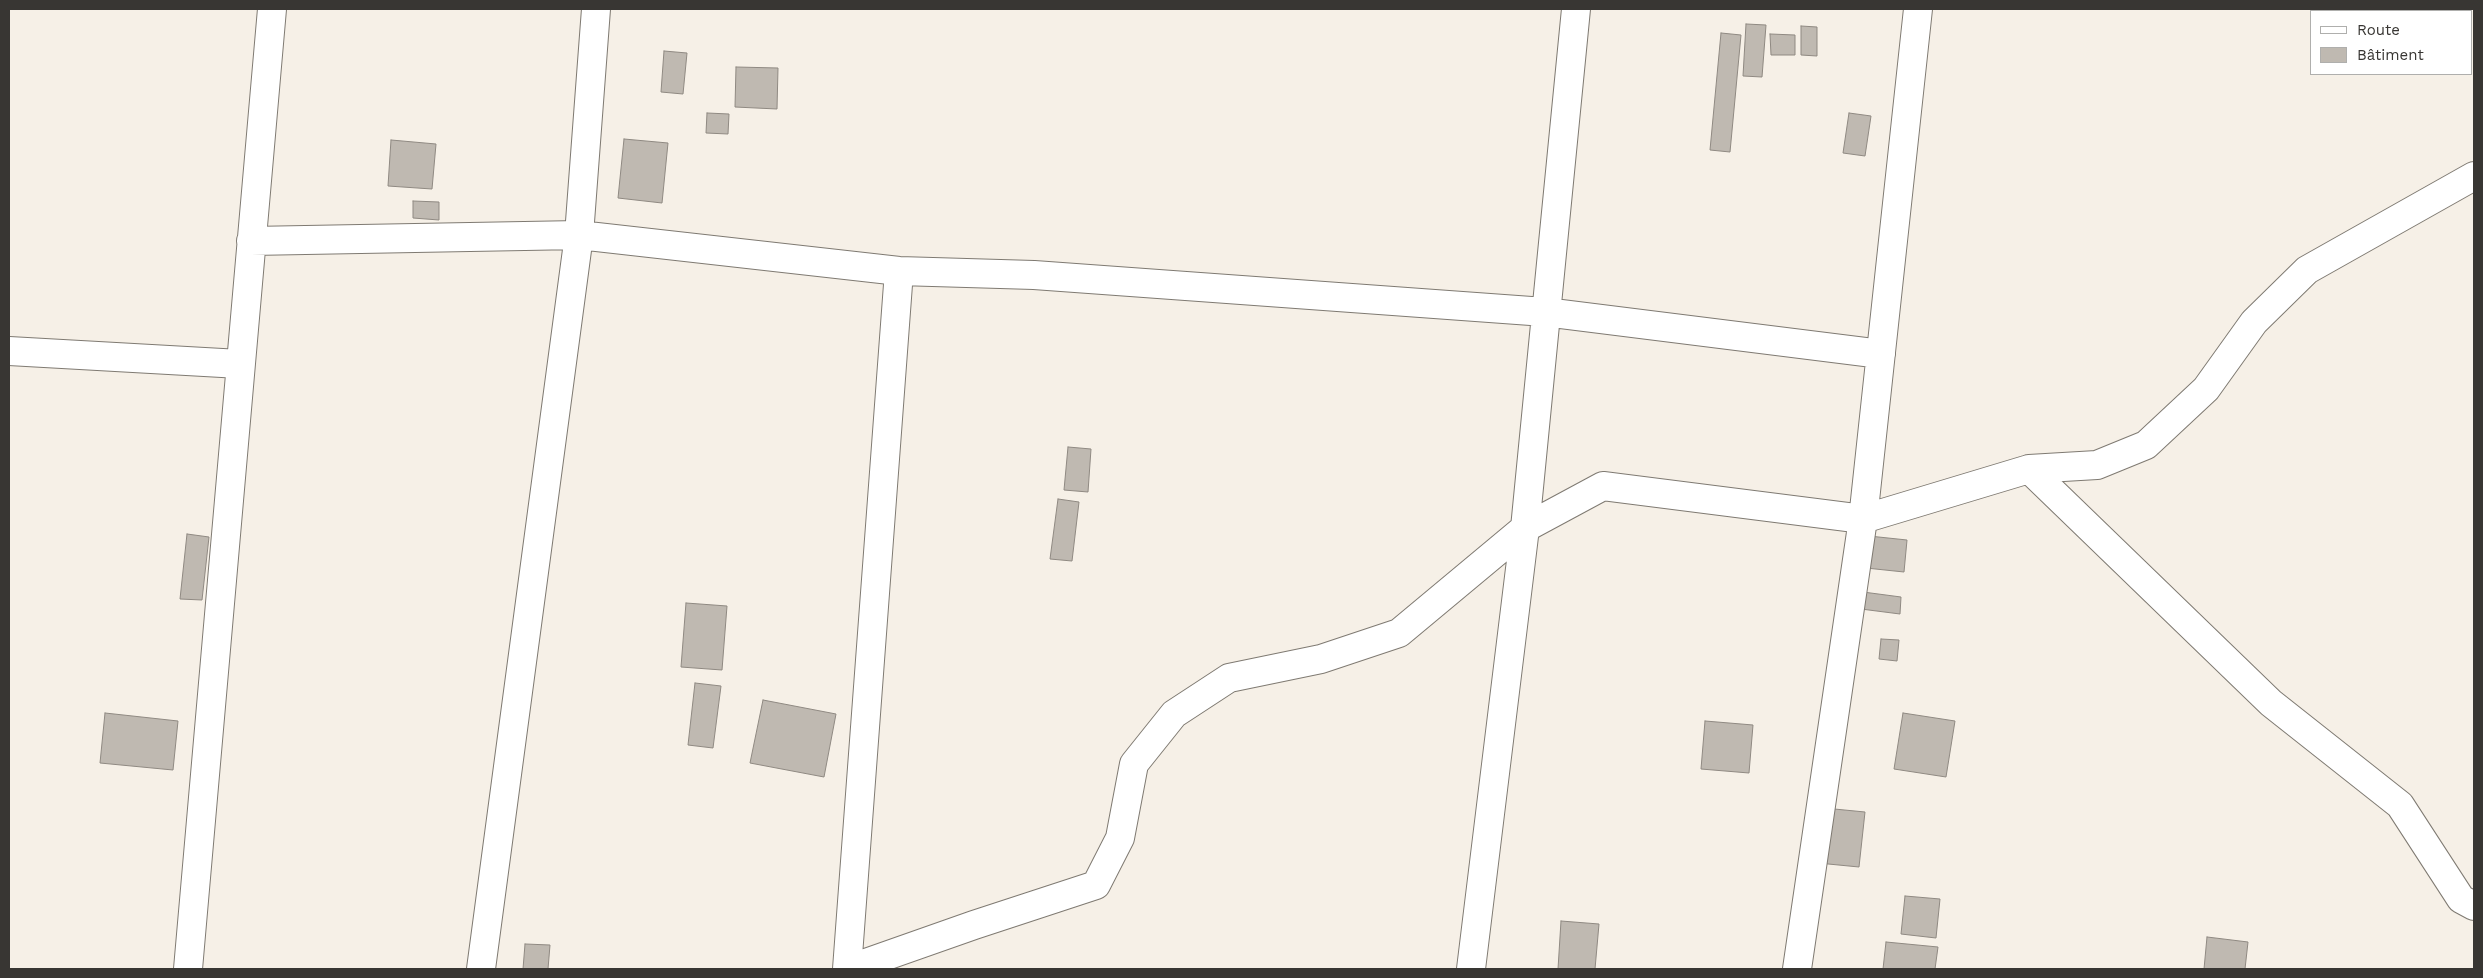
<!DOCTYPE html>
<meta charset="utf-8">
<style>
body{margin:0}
#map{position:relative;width:2483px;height:978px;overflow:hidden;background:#f6f0e7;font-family:"Work Sans",sans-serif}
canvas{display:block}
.frame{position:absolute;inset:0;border:10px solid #383633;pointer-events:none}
.legend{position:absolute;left:2310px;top:10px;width:162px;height:65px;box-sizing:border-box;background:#fff;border:1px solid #afafad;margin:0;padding:6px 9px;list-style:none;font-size:15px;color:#383633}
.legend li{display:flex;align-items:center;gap:10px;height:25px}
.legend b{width:25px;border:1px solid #afafad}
</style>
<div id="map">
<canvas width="2483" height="978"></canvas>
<div class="frame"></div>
<ul class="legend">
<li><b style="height:6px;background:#fff"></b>Route</li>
<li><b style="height:14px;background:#bfb9b1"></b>Bâtiment</li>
</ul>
</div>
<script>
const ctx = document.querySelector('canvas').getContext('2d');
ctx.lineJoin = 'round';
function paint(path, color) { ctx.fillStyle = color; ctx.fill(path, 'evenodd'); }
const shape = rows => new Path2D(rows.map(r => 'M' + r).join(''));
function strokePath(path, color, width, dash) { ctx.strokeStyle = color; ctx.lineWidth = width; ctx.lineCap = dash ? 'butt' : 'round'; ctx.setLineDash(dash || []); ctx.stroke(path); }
const building = shape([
 [1746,24,1766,25,1762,77,1743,76,1746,24],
 [1801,26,1817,27,1817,56,1801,55,1801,26],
 [1721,33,1741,35,1730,152,1710,150,1721,33],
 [1770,34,1795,35,1795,55,1771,55,1770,34],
 [664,51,687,53,683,94,661,92,664,51],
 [736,67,778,68,777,109,735,107,736,67],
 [707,113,729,114,728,134,706,133,707,113],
 [1849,113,1871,116,1865,156,1843,153,1849,113],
 [624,139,668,143,662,203,618,198,624,139],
 [391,140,436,144,432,189,388,186,391,140],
 [413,201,439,202,439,220,413,218,413,201],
 [1068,447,1091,449,1088,492,1064,490,1068,447],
 [1058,499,1079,502,1072,561,1050,559,1058,499],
 [187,534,209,537,202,600,180,599,187,534],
 [1869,536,1907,540,1904,572,1866,568,1869,536],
 [1863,592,1901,597,1900,614,1861,609,1863,592],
 [686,603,727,606,722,670,681,667,686,603],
 [1881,639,1899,640,1897,661,1879,659,1881,639],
 [695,683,721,686,713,748,688,745,695,683],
 [763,700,836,714,824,777,750,763,763,700],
 [105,713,178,721,173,770,100,763,105,713],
 [1903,713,1955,721,1946,777,1894,769,1903,713],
 [1705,721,1753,725,1749,773,1701,769,1705,721],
 [1824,808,1865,812,1859,867,1818,863,1824,808],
 [1905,896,1940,899,1936,938,1901,934,1905,896],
 [1561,921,1599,924,1595,969,1558,969,1561,921],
 [2207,937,2248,942,2245,969,2204,969,2207,937],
 [1886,942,1938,947,1935,969,1883,969,1886,942],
 [525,944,550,945,548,969,523,969,525,944]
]);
const minor = shape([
 [251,241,579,235,899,271,1034,275,1545,312,1881,354],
 [9,351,240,364],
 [2029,469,2271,703,2400,805,2461,899,2474,906],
 [188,969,272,9],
 [481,969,579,235,596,9],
 [847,969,899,271],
 [849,969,974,925,1096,885,1120,838,1134,764,1174,714,1229,678,1321,659,1399,633,1525,528,1603,486,1863,519,2029,469,2097,465,2146,445,2206,389,2254,322,2307,270,2474,176],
 [1471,969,1525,528,1576,9],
 [1797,969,1863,519,1918,9]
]);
paint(building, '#bfb9b1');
strokePath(building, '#8f8982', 1);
strokePath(minor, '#7f7a72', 30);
strokePath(minor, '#fff', 28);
</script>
